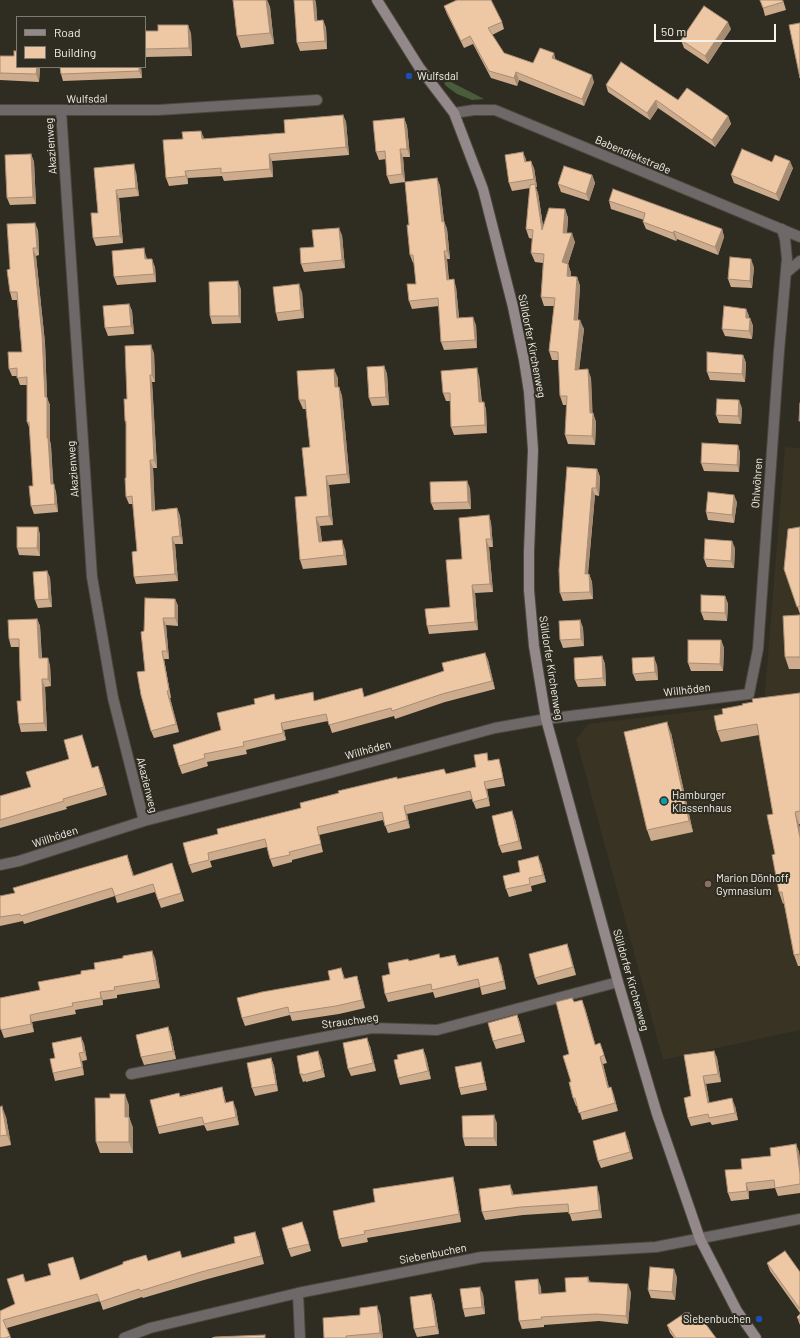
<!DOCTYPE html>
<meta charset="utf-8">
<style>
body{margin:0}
#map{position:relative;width:800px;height:1338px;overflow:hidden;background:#2f2c21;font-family:Barlow,sans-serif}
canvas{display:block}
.legend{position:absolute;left:16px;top:16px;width:130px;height:52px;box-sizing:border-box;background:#2f2c21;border:1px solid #7e7b72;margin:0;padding:5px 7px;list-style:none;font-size:12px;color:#f4f2eb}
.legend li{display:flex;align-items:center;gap:8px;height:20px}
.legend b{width:20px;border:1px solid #7e7b72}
.scale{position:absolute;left:654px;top:24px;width:122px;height:18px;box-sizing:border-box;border:2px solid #f4f2eb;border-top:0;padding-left:5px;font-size:12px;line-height:14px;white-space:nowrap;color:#f4f2eb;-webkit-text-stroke:3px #2f2c21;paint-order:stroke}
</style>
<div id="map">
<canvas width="800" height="1338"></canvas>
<ul class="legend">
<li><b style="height:5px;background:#94898a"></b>Road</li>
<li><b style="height:11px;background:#eec8a5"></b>Building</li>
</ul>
<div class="scale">50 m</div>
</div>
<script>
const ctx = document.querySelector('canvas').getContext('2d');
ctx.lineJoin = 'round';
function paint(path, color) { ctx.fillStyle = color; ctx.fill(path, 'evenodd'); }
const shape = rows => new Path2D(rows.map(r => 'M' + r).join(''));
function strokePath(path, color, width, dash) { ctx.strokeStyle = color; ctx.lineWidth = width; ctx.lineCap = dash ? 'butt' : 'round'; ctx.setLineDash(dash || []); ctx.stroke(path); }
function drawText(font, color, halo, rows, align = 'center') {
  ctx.font = font + ' Barlow,sans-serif'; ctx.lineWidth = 4; ctx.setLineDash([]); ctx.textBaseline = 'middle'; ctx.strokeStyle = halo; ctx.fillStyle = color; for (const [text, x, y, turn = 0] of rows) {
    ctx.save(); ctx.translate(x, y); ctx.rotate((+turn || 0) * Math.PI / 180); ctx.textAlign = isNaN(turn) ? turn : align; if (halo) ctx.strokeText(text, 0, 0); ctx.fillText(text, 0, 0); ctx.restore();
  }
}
const built = shape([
 [785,447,800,448,800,1030,663,1060,576,739,588,724,764,703]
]);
const green = shape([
 [446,82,451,82,484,99,472,100,457,94,446,86,444,83]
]);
const street = shape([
 [0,110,158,110,317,100],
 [61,111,92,577,113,698,144,821],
 [454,113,474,110,495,110,800,237],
 [786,273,800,261],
 [0,865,19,861,144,821,330,773,495,728,546,719,749,694,758,649,779,351,787,259,785,239,782,229],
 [131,1074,372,1028,437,1030,618,982],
 [298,1293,300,1338],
 [124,1338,150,1328,298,1293,482,1257,656,1247,800,1219]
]);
const secondary = shape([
 [377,0,419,67,454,113,483,189,513,307,524,360,529,392,533,450,529,551,529,590,534,646,546,719,618,982,657,1114,700,1239,737,1311,756,1338]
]);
const wall = shape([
 [233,0,267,0,270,7,274,44,241,48,237,36],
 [294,0,315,0,316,3,317,21,323,20,326,28,327,49,300,51,297,43],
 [783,0,786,10,765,16,763,8],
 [444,6,502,22,504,29,492,35,504,53,533,63,556,60,594,82,584,106,519,80,517,86,491,78,473,44,464,48,447,14],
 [731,29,708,64,684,48,681,40],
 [145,31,191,33,192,56,145,57],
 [0,56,40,67,39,82,0,80],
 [60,67,141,67,142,78,63,81,61,74],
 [606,85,678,100,728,116,731,124,715,147,658,108,650,120,608,92],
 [343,115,346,122,349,155,272,161,273,177,224,181,222,176,188,178,188,184,169,186,166,178,183,139,204,139,285,133],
 [404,118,407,126,410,157,403,157,405,182,437,178,440,186,444,222,447,229,450,259,447,259,449,280,456,287,459,318,476,325,477,348,444,350,441,342,439,306,412,309,409,301,416,284,414,262,413,263,410,255,409,225,405,182,390,184,387,176,386,159,379,160,376,152],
 [31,154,34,162,36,204,10,205,7,198],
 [526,159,526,161,534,168,537,187,535,187,538,193,543,226,565,209,568,218,567,233,575,242,568,264,571,273,571,276,577,277,580,286,578,320,584,329,579,369,591,378,592,413,593,413,596,422,595,445,568,444,565,435,567,405,563,405,560,396,559,360,552,360,549,351,554,306,544,306,541,297,543,263,535,262,531,253,533,239,529,238,526,229,530,188,512,191,509,183],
 [772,162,793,168,779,201,734,183,731,175],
 [94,168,136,172,139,196,119,198,123,243,96,246,93,238,98,213],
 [592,175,595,183,589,201,561,192,558,184],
 [609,201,722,229,724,237,718,255,677,239,676,241,646,229,643,222,644,220,611,209],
 [38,230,39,255,36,256,45,343,47,398,50,405,50,441,51,446,53,484,56,492,58,512,34,514,31,506,33,486,30,429,27,422,27,385,20,385,17,376,12,376,9,369,22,352,17,300,12,300,10,292,10,269],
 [342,235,345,268,304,272,301,264,314,247],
 [146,256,147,259,155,267,156,282,117,285,114,277],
 [754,267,752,288,731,287,728,279],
 [241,289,241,323,212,324,210,316],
 [302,292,304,318,278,321,276,313],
 [129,304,132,311,134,334,108,336,105,328],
 [746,309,749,316,749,318,750,318,753,326,752,339,725,336,722,329],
 [154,353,155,382,152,382,157,468,153,468,155,510,177,508,180,516,183,544,175,544,178,581,136,584,134,577,137,551,133,504,129,504,126,497,126,424,125,421,127,399],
 [743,355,746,363,745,382,710,380,707,372],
 [384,366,387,374,389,405,372,406,369,398],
 [479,376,482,402,484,402,486,410,487,433,454,435,451,427,450,401,446,401,443,393],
 [338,378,338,387,339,387,342,396,350,483,329,485,333,525,320,526,322,542,345,549,347,565,303,569,300,560,307,496,310,447,306,409,303,409,299,400],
 [742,408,741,424,719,423,716,415],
 [738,445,740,453,739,472,704,471,701,463],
 [597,469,600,477,599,496,595,495,588,574,589,574,592,582,593,599,563,601,560,593],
 [470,488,471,509,434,510,431,503],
 [737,502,734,523,708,520,706,512],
 [489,515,491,523,493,547,489,547,493,592,475,593,478,630,429,634,427,626,450,607],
 [38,527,40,535,40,556,19,555,17,548],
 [800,527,800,614,784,569],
 [735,548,734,568,707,567,704,559],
 [47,571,50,578,52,607,38,608,35,600],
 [725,596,728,604,727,621,704,620,701,612],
 [175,599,178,606,178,626,166,625,169,659,164,659,171,698,170,698,179,732,154,738,151,731,145,671,144,631],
 [800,615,800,669,789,669,785,657],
 [37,619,40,626,42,658,50,665,51,686,45,687,47,731,21,732,19,724,21,701,19,647,11,647,9,639],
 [580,620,583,628,584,646,563,648,560,640],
 [721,640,724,648,723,671,691,671,688,663],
 [485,653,488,660,495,689,445,702,395,719,394,716,332,733,328,721,284,730,286,740,246,750,247,754,207,762,208,766,182,774,179,766,221,730,255,704,274,694,276,700,316,701,365,697,444,671],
 [602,656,605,664,606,686,578,687,575,680],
 [657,665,658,680,636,681,633,674],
 [800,693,800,824,799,824,800,829,800,966,798,966,794,955,784,903,783,904,779,892,775,854,773,814,759,735,721,742,717,731,723,714,743,705],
 [671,733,693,832,651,841,647,830],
 [82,735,92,768,101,774,107,795,66,807,67,809,0,828,0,796,31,787,69,759],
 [489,760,501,766,505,786,487,789,490,806,476,809,472,799,407,814,410,828,388,833,383,820,319,835,323,852,292,860,292,862,273,867,270,859,267,847,210,861,212,867,192,873,189,865,218,834,301,808,397,779,446,774,476,767],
 [515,819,522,849,502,853,499,846],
 [127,855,134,876,172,863,184,901,161,908,155,892,117,903,115,896,24,924,23,921,0,926,0,896,15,893],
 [541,863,546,882,531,886,532,891,509,897,506,889,520,872],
 [567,944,576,975,538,985,535,978],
 [155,958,160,988,117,995,117,998,103,1000,103,1005,75,1010,76,1014,32,1022,34,1032,4,1038,0,1027,0,998,40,990,81,974],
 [441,958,458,962,459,966,501,964,506,989,482,995,480,987,435,998,433,992,388,1002,385,994,390,974,409,961],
 [341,968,345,979,359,984,365,1008,339,1014,292,1021,290,1015,245,1026,242,1018,330,980],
 [572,998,574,1002,585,1008,595,1045,600,1043,607,1063,603,1064,609,1088,611,1087,618,1111,582,1120,578,1106,576,1106,573,1098,571,1082,569,1054],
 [517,1015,520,1023,525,1042,496,1049,493,1041],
 [168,1027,171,1035,176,1059,144,1065,141,1057],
 [81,1037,84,1044,87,1060,82,1061,84,1075,55,1081,53,1073,55,1058],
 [370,1046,376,1071,351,1076,348,1069],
 [423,1049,426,1057,431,1079,400,1085,398,1078,398,1059],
 [714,1051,717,1058,721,1082,706,1084,709,1102,735,1106,738,1120,712,1125,710,1122,691,1126,688,1118,691,1096],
 [271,1058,274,1066,278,1091,255,1096,252,1088],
 [321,1058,325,1077,306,1082,306,1081,303,1082,300,1074],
 [483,1070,487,1090,461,1095,459,1088],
 [222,1087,226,1103,236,1109,239,1125,207,1131,204,1125,159,1134,157,1127,180,1096],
 [129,1105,129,1117,133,1128,133,1153,100,1153,96,1142],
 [0,1107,6,1117,11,1145,0,1147],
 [497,1123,497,1146,465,1146,463,1138],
 [628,1140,633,1159,601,1168,598,1161],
 [796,1144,799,1152,800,1161,800,1193,778,1196,775,1188,749,1191,749,1199,731,1201,728,1193,742,1169],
 [453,1177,455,1185,461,1222,367,1238,368,1242,342,1247,339,1239,375,1202],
 [510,1185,513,1195,599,1194,602,1218,572,1221,569,1212,523,1215,485,1220,482,1212],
 [305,1230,311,1251,291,1257,288,1249],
 [258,1240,264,1264,204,1280,143,1298,142,1297,103,1310,100,1301,7,1328,11,1338,0,1338,0,1311,15,1304,23,1274,26,1282,51,1275,73,1257,80,1280,148,1261,183,1258],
 [767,1263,800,1272,800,1313,770,1271],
 [588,1277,590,1282,631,1292,628,1324,599,1321,544,1325,544,1327,522,1329,519,1321,541,1287,541,1294,566,1292],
 [677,1277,675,1300,651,1298,648,1290],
 [431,1294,434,1302,439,1334,417,1337,414,1329],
 [483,1294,485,1314,465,1317,463,1309],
 [380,1314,383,1338,324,1338],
 [800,1314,800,1325,797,1317],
 [694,1319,716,1338,674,1338,670,1333,667,1325]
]);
const shadedWall = shape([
 [266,0,267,0,270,7,274,44,270,33],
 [313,0,315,0,316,3,318,29,315,21],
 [323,20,326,28,327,49,325,41],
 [728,22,731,29,708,64,705,56],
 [188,25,191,33,192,56,189,48],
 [554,53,556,61,552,58],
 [37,67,40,67,39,82,36,74],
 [139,67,141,67,142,78,139,71],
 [516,72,519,80,517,86,514,78],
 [592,75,594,82,584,106,582,99],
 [656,100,658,108,650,120,647,113],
 [343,115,346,122,349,155,346,147],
 [728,116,731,124,715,147,712,140],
 [404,118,407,126,410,157,407,149],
 [201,131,204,138,205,147,202,139],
 [400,149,403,157,405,182,402,174],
 [523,152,526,159,527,169,525,162],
 [31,154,34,162,36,204,33,197],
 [269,154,272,161,273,177,270,169],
 [531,161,534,168,537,187,534,179],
 [790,161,793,168,779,201,776,194],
 [134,164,136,172,139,196,136,188],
 [185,171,188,178,188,184,186,176],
 [592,175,595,183,589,201,586,194],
 [437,178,440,186,445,229,442,222],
 [535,184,538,193,545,239,542,230],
 [116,190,119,198,123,243,120,236],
 [565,209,568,218,566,242,563,233],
 [444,221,447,229,450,259,447,251],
 [35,223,38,230,39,255,37,248],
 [339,228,342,235,345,268,342,260],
 [722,229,724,237,718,255,715,247],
 [674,231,677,239,676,241,673,233],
 [572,233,575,242,568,264,571,273,570,285,562,262],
 [33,248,36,256,45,343,47,398,50,405,50,441,51,446,54,492,51,484,47,438,45,397],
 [144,248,146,256,147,267,145,259],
 [444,251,447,259,449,288,447,280],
 [152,259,155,267,156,282,154,274],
 [751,259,754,267,752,288,750,281],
 [577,277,580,286,577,329,574,320],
 [454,279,456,287,460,326,457,318],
 [238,281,241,289,241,323,239,316],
 [299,284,302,292,304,318,301,310],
 [129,304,132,311,134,334,131,326],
 [746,309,749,316,748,325,746,318],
 [473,317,476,325,477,348,475,340],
 [750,318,753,326,752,339,749,331],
 [580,320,584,329,578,379,575,370],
 [151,345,154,353,155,382,152,375],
 [743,355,746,363,745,382,742,374],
 [384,366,387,374,389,405,386,397],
 [477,368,479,376,482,410,479,402],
 [334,369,338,378,338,396,335,387],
 [588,369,591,378,593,420,593,413,596,422,595,445,592,436,590,413],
 [150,375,152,382,157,468,154,460],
 [339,387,342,396,350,483,347,474],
 [739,400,742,408,741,424,738,416],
 [484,402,486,410,487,433,485,425],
 [738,445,740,453,739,472,737,465],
 [150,460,153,468,155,518,152,511],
 [597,469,600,477,599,496,596,488],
 [326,476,329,485,333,525,329,516],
 [467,481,470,488,471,509,468,502],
 [54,484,56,492,58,512,55,504],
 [592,488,595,495,587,582,585,574],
 [734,495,737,502,734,523,732,515],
 [177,508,180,516,183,544,180,536],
 [489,515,491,523,493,547,491,539],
 [316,517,320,526,323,551,319,542],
 [38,527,40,535,40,556,37,548],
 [172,537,175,544,178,581,175,574],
 [486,539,489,547,493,592,490,584],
 [342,540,345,549,347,565,344,555],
 [732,541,735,548,734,568,731,561],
 [47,571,50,578,52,607,49,599],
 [589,574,592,582,593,599,590,592],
 [472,585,475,593,478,630,475,622],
 [725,596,728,604,727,621,725,613],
 [175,599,178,606,178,626,175,618],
 [163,618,166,625,169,659,167,651],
 [37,619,40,626,42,666,39,658],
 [580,620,583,628,584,646,581,639],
 [721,640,724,648,723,671,720,664],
 [162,651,164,659,171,698,169,690],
 [485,653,488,660,495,689,492,681],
 [602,656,605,664,606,686,603,678],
 [654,657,657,665,658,680,655,672],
 [48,658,50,665,51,686,48,679],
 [42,679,45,687,47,731,44,723],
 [167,691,170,698,179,732,176,724],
 [667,722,671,733,693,832,689,821],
 [281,723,284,730,286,740,283,733],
 [98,766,101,774,107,795,104,787],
 [484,782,487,789,490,806],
 [404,806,407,814,410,828,407,820],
 [512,811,515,819,522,849,519,841],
 [795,812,799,824,800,829,800,838],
 [538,856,541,863,546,882,543,875],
 [567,944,570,952,576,975,573,967],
 [152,951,155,958,160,988,157,980],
 [498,957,501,964,506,989],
 [357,976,365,1008,362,1000],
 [100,992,103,1000,103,1005,101,998],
 [582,1000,585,1008,598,1053,595,1045],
 [30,1015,32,1022,34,1032,31,1024],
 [517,1015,520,1023,525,1042,522,1034],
 [168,1027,171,1035,176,1059,173,1051],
 [81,1037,84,1044,87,1060,84,1052],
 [367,1038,370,1046,376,1071,373,1063],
 [423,1049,426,1057,431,1079,428,1071],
 [318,1051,321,1058,325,1077,322,1070],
 [714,1051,717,1058,721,1082,718,1074],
 [79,1053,82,1061,84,1075,82,1067],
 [600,1057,603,1064,611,1096,608,1088],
 [271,1058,274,1066,278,1091,276,1084],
 [481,1062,483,1070,487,1090,485,1083],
 [703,1076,706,1084,711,1110,708,1103],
 [222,1087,224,1095,228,1110,225,1103],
 [611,1087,614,1095,618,1111,615,1103],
 [125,1094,129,1105,129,1128,125,1117],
 [732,1098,735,1106,738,1120,735,1113],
 [233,1101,236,1109,239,1125,236,1117],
 [2,1106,6,1117,11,1145,7,1135],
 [494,1115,497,1123,497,1146,494,1138],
 [129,1117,133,1128,133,1153,129,1142],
 [625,1132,628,1140,633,1159,630,1152],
 [796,1144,799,1152,800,1161,800,1174],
 [453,1177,455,1185,461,1222,459,1214],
 [746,1183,749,1191,749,1199,747,1191],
 [510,1185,513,1192,515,1203,512,1195],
 [597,1186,599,1194,602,1218,599,1210],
 [255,1232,258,1240,264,1264,261,1256],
 [674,1269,677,1277,675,1300,672,1292],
 [538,1279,541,1287,542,1302,539,1294],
 [628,1284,631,1292,628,1324,626,1316],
 [480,1287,483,1294,485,1314,482,1307],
 [431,1294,434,1302,439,1334,436,1326],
 [377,1306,380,1314,383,1338,382,1338,380,1333]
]);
const building = shape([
 [233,0,266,0,270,33,237,36,233,0],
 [294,0,313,0,315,21,323,20,325,41,297,43,294,0],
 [457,0,491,0,502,22,488,28,504,53,533,63,540,48,554,53,552,58,592,75,582,99,516,72,514,78,489,71,470,36,461,41,444,6,457,0],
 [760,0,782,0,783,2,763,8,760,0],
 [704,6,728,22,705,56,681,40,704,6],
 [800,23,800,78,789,25,800,23],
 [158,25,188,25,189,48,145,49,145,31,158,31,158,25],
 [14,51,17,51,17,67,37,67,36,74,0,73,0,56,14,56,14,51],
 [621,62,678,100,687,88,728,116,712,140,656,100,647,113,606,85,621,62],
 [60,67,139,67,139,71,61,74,60,67],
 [343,115,346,147,269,154,270,169,221,173,221,168,185,171,186,176,166,178,163,140,183,139,182,132,201,131,202,139,285,133,284,120,343,115],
 [404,118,407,149,400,149,402,174,387,176,385,151,376,152,373,121,404,118],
 [742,149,772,162,775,155,790,161,776,194,731,175,742,149],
 [523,152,525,162,531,161,534,179,509,183,505,155,523,152],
 [31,154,33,197,7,198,5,155,31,154],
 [134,164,136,188,116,190,120,236,93,238,91,213,98,213,94,168,134,164],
 [564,166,592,175,586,194,558,184,564,166],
 [437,178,442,222,444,221,447,251,444,251,447,280,454,279,457,318,473,317,475,340,441,342,438,298,409,301,407,284,416,284,413,255,410,255,407,225,409,225,405,182,437,178],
 [535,184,542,230,549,208,565,209,563,233,572,233,562,262,568,264,567,276,577,277,574,320,580,320,575,370,588,369,590,413,593,413,592,436,565,435,567,396,560,396,558,352,549,351,555,298,541,297,544,254,531,253,533,230,526,229,530,185,535,184],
 [613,189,722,229,715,247,674,231,673,233,643,222,645,213,609,201,613,189],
 [35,223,37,248,33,248,42,335,45,397,47,397,47,438,48,438,51,484,54,484,55,504,31,506,29,486,33,486,29,422,27,422,27,377,17,378,17,368,9,369,8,352,22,352,17,292,10,292,7,270,10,269,7,224,35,223],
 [339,228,342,260,301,264,300,248,314,247,312,230,339,228],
 [144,248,145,259,152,259,154,274,114,277,112,251,144,248],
 [730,257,751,259,750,281,728,279,730,257],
 [238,281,239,316,210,316,209,282,238,281],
 [299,284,301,310,276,313,273,287,299,284],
 [129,304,131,326,105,328,103,306,129,304],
 [724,306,746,309,746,318,750,318,749,331,722,329,724,306],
 [151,345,152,375,150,375,154,460,150,460,152,511,177,508,180,536,172,537,175,574,134,577,132,552,137,551,132,496,126,497,125,478,126,478,126,421,125,421,124,399,127,399,125,346,151,345],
 [707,352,743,355,742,374,707,372,707,352],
 [384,366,386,397,369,398,367,367,384,366],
 [477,368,479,402,484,402,485,425,451,427,450,393,443,393,441,371,477,368],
 [334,369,335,387,339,387,347,474,326,476,329,516,316,517,319,542,342,540,344,555,300,560,295,497,307,496,302,448,310,447,305,400,299,400,297,371,334,369],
 [717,399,739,400,738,416,716,415,717,399],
 [800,403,800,421,799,421,800,403],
 [702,443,738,445,737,465,701,463,702,443],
 [567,467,597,469,596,488,592,488,585,574,589,574,590,592,560,593,559,570,567,467],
 [467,481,468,502,431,503,430,482,467,481],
 [708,492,734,495,732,515,706,512,708,492],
 [489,515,491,539,486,539,490,584,472,585,475,622,427,626,425,609,450,607,446,560,462,559,459,518,489,515],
 [17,527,38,527,37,548,17,548,17,527],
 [800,527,800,606,797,607,784,569,788,529,800,527],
 [705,539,732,541,731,561,704,559,705,539],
 [47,571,49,599,35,600,33,572,47,571],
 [701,595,725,596,725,613,701,612,701,595],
 [145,598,175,599,175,618,163,618,167,651,162,651,169,690,167,691,176,724,151,731,141,695,137,672,145,671,141,632,144,631,145,598],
 [800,615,800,657,785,657,783,616,800,615],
 [37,619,39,658,48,658,48,679,42,679,44,723,19,724,17,701,21,701,19,639,9,639,8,620,37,619],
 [580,620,581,639,560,640,559,621,580,620],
 [688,640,721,640,720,664,688,663,688,640],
 [485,653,492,681,442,694,392,711,391,708,329,725,326,714,281,723,283,733,243,742,244,746,204,754,205,758,179,766,173,745,221,730,217,713,255,704,254,699,274,694,275,700,313,692,314,701,362,688,364,697,444,671,442,663,485,653],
 [602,656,603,678,575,680,574,658,602,656],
 [654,657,655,672,633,674,632,658,654,657],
 [800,693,800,811,795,812,800,838,800,954,794,955,782,892,779,892,772,855,775,854,767,815,773,814,757,724,717,731,714,716,723,714,722,709,743,705,742,704,753,702,752,699,800,693],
 [667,722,689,821,647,830,624,732,667,722],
 [82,735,92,768,98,766,104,787,63,799,64,801,0,820,0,796,31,787,26,772,69,759,64,740,82,735],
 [487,753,488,761,499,759,503,778,484,782,488,798,473,802,470,791,404,806,407,820,385,826,382,812,317,827,321,844,289,852,290,855,270,859,265,839,208,853,209,860,189,865,183,843,218,834,217,829,301,808,300,803,339,793,338,791,397,777,397,779,444,769,446,774,476,767,474,755,487,753],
 [512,811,519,841,499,846,492,816,512,811],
 [127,855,133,876,172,863,181,893,158,900,153,884,115,896,112,888,21,916,20,914,0,917,0,896,15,893,13,888,127,855],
 [538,856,543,875,529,878,530,884,506,889,503,876,520,872,518,861,538,856],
 [567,944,573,967,535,978,529,954,567,944],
 [152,951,157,980,114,987,115,990,100,992,101,998,72,1003,73,1006,30,1015,31,1024,1,1030,0,1026,0,998,40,990,38,982,81,974,81,971,95,969,94,963,123,958,123,956,152,951],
 [439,954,440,958,455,955,458,966,498,957,504,981,480,987,478,979,432,990,431,984,385,994,382,976,390,974,388,963,408,959,409,961,439,954],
 [341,968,344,979,357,976,362,1000,336,1006,289,1013,288,1007,242,1018,237,998,262,992,330,980,328,971,341,968],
 [572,998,574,1002,582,1000,595,1045,600,1043,604,1055,600,1057,608,1088,611,1087,615,1103,579,1113,575,1098,573,1098,569,1082,571,1082,563,1056,569,1054,556,1002,572,998],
 [517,1015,522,1034,493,1041,488,1023,517,1015],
 [168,1027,173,1051,141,1057,136,1035,168,1027],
 [81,1037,84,1052,79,1053,82,1067,53,1073,50,1059,55,1058,52,1043,81,1037],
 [367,1038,373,1063,348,1069,343,1043,367,1038],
 [423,1049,428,1071,398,1078,394,1060,398,1059,397,1055,423,1049],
 [318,1051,322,1070,303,1075,303,1074,300,1074,297,1056,318,1051],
 [714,1051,718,1074,703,1076,708,1103,732,1098,735,1113,709,1118,708,1114,688,1118,684,1098,691,1096,684,1055,714,1051],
 [271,1058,276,1084,252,1088,247,1063,271,1058],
 [481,1062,485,1083,459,1088,455,1067,481,1062],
 [222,1087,225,1103,233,1101,236,1117,204,1124,202,1117,157,1127,150,1100,179,1093,180,1097,222,1087],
 [110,1094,125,1094,125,1117,129,1117,129,1142,96,1142,95,1098,110,1098,110,1094],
 [2,1106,7,1135,0,1136,0,1107,2,1106],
 [494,1115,494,1138,463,1138,462,1116,494,1115],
 [625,1132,630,1152,598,1161,593,1141,625,1132],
 [796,1144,800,1174,800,1184,775,1188,774,1180,746,1183,747,1191,728,1193,725,1170,742,1169,741,1159,771,1156,770,1148,796,1144],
 [453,1177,459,1214,364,1231,365,1234,339,1239,333,1211,375,1202,373,1189,453,1177],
 [510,1185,512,1195,597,1186,599,1210,569,1214,568,1204,521,1207,482,1212,479,1189,510,1185],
 [302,1222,309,1244,288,1249,282,1228,302,1222],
 [255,1232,261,1256,201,1272,140,1291,139,1289,100,1302,97,1294,3,1320,10,1336,5,1338,0,1338,0,1311,15,1304,7,1279,23,1274,25,1282,51,1275,48,1264,73,1257,80,1280,123,1264,123,1262,146,1255,148,1261,180,1251,182,1258,235,1243,234,1237,255,1232],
 [785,1251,800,1272,800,1309,767,1263,785,1251],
 [650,1267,674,1269,672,1292,648,1290,650,1267],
 [588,1277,588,1282,628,1284,626,1316,596,1314,541,1317,542,1319,519,1321,515,1281,538,1279,539,1294,566,1292,565,1278,588,1277],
 [480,1287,482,1307,463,1309,460,1289,480,1287],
 [431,1294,436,1326,414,1329,410,1297,431,1294],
 [377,1306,380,1333,346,1336,346,1338,324,1338,323,1318,360,1315,360,1308,377,1306],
 [685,1313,690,1313,694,1319,699,1315,716,1338,676,1338,667,1325,685,1313],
 [800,1314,800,1321,797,1317,800,1314],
 [265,1335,265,1338,212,1338,215,1337,265,1335]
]);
const markers = [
 [409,76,4,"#1a4fb4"],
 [664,801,4,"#0f9aa8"],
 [708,884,4,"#8d6e63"],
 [759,1319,4,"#1a4fb4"]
];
const poiNames = [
 ["Wulfsdal",417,76],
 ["Hamburger",672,795],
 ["Klassenhaus",672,808],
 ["Marion Dönhoff",716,878],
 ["Gymnasium",716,891],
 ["Siebenbuchen",751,1319,"right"]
];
const streetNames = [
 ["Wulfsdal",87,99,-1],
 ["Akazienweg",51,146,-94],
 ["Babendiekstraße",633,155,23],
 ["Sülldorfer Kirchenweg",532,346,79],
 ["Akazienweg",73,469,-94],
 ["Ohlwöhren",757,483,-86],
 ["Sülldorfer Kirchenweg",551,668,81],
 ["Willhöden",687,690,-7],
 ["Willhöden",368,750,-15],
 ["Akazienweg",147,785,76],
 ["Willhöden",55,837,-18],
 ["Sülldorfer Kirchenweg",631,980,74],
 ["Strauchweg",350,1021,-8],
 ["Siebenbuchen",433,1254,-11]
];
paint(built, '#383322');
paint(green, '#495c3c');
strokePath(street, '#4b483d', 12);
strokePath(secondary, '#4b483d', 12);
strokePath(street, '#6f6869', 10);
strokePath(secondary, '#94898a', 10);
paint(wall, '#cdac8e');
paint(shadedWall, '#a78c74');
paint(building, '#eec8a5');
strokePath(building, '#a78c74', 1);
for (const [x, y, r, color] of markers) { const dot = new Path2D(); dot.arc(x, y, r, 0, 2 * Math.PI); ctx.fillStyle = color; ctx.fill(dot); strokePath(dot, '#2f2c21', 1.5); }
drawText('11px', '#f4f2eb', '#2f2c21', poiNames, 'left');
drawText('11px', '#f4f2eb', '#2f2c21', streetNames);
</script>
